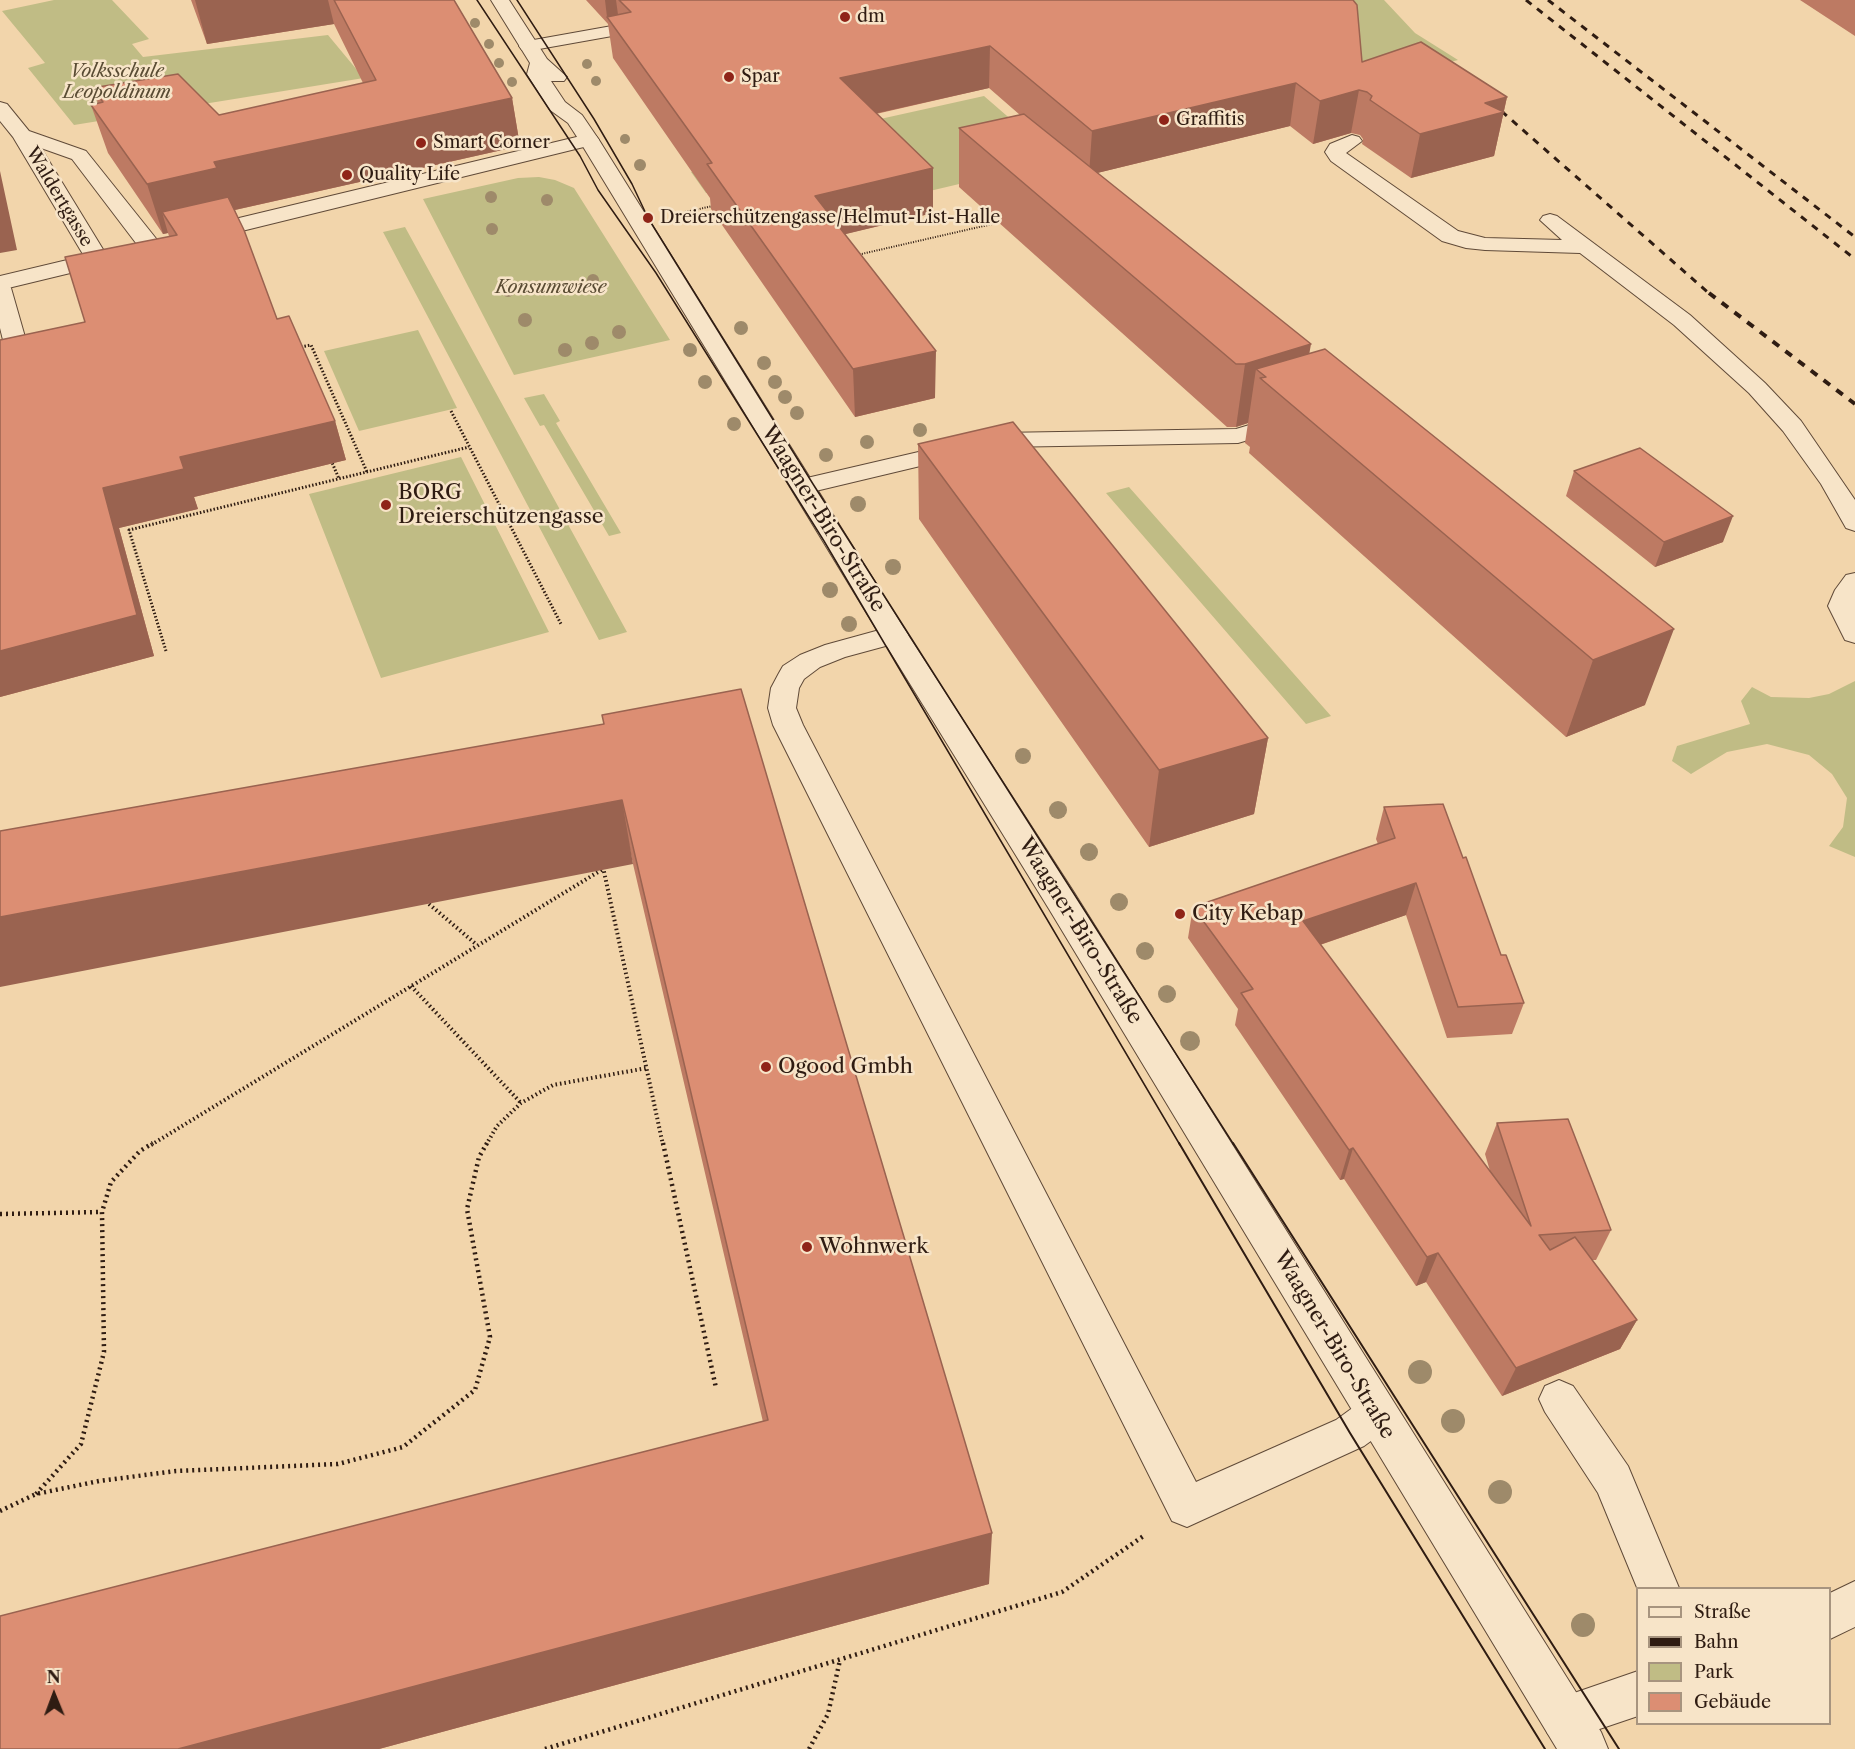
<!DOCTYPE html>
<meta charset="utf-8">
<style>
body{margin:0}
#map{position:relative;width:1855px;height:1749px;overflow:hidden;background:#f2d5ab;font-family:"Libre Caslon Text",serif}
canvas{display:block}
.legend{position:absolute;left:1636px;top:1587px;width:195px;height:138px;box-sizing:border-box;background:#f7e4c8;border:2px solid #a7947f;margin:0;padding:8px 10px;list-style:none;font-size:18px;color:#2f1c12}
.legend li{display:flex;align-items:center;gap:12px;height:30px}
.legend b{width:30px;border:2px solid #a7947f}
.north{position:absolute;left:24px;top:1665px;width:60px;height:60px;-webkit-text-stroke:4px #f7e4c8;paint-order:stroke;rotate:359deg;font-size:16px;font-weight:700;line-height:24px;text-align:center;color:#2f1c12}
.north::after{content:'';display:block;margin:auto;width:21px;height:27px;background:#2f1c12;clip-path:polygon(50% 0,100% 100%,50% 72%,0 100%)}
</style>
<div id="map">
<canvas width="1855" height="1749"></canvas>
<ul class="legend">
<li><b style="height:8px;background:#f7e4c8"></b>Straße</li>
<li><b style="height:8px;background:#2f1c12"></b>Bahn</li>
<li><b style="height:16px;background:#c0bc85"></b>Park</li>
<li><b style="height:16px;background:#dc8e73"></b>Gebäude</li>
</ul>
<div class="north">N</div>
</div>
<script>
const ctx = document.querySelector('canvas').getContext('2d');
ctx.lineJoin = 'round';
function paint(path, color) { ctx.fillStyle = color; ctx.fill(path, 'evenodd'); }
const shape = rows => new Path2D(rows.map(r => 'M' + r).join(''));
function strokePath(path, color, width, dash) { ctx.strokeStyle = color; ctx.lineWidth = width; ctx.lineCap = dash ? 'butt' : 'round'; ctx.setLineDash(dash || []); ctx.stroke(path); }
function drawText(font, color, halo, rows, align = 'center') {
  ctx.font = font + ' "Libre Caslon Text",serif'; ctx.lineWidth = 5; ctx.setLineDash([]); ctx.textBaseline = 'middle'; ctx.strokeStyle = halo; ctx.fillStyle = color; for (const [text, x, y, turn = 0] of rows) {
    ctx.save(); ctx.translate(x, y); ctx.rotate((+turn || 0) * Math.PI / 180); ctx.textAlign = isNaN(turn) ? turn : align; if (halo) ctx.strokeText(text, 0, 0); ctx.fillText(text, 0, 0); ctx.restore();
  }
}
const green = shape([
 [54,0,112,0,149,39,132,44,143,57,328,35,357,70,367,69,370,77,74,125,28,68,45,63,2,11],
 [1316,0,1384,0,1415,33,1458,60,1200,127,917,194,706,193,691,172,837,142,826,131,984,96,1029,135],
 [539,177,555,180,574,188,670,340,514,375,423,199,518,178],
 [405,227,627,632,599,640,383,232],
 [418,330,457,408,359,431,324,351],
 [544,394,560,421,556,423,621,533,609,536,544,425,540,426,524,398],
 [461,457,549,632,381,678,309,494],
 [1129,487,1331,716,1306,724,1106,493],
 [1855,681,1855,857,1829,846,1843,827,1847,798,1832,774,1809,755,1767,744,1727,752,1691,774,1672,761,1677,746,1750,724,1741,701,1752,687,1771,697,1809,698,1829,694]
]);
const pathFar3 = shape([
 [685,212,713,206],
 [857,255,1001,222]
]);
const pathFar2 = shape([
 [301,347,311,345,367,472],
 [451,411,561,624],
 [331,460,339,479],
 [166,651,129,530,469,447]
]);
const pathFar1 = shape([
 [603,867,663,1145],
 [429,904,477,945],
 [411,986,521,1103],
 [151,1145,603,869],
 [486,1145,497,1126,521,1103,553,1085,647,1068]
]);
const path = shape([
 [663,1143,716,1388],
 [0,1214,102,1212],
 [36,1494,81,1444,104,1352,102,1212,111,1182,140,1151,153,1143],
 [0,1511,36,1494,99,1481,176,1471,338,1464,403,1447,475,1390,490,1337,467,1209,479,1157,487,1143],
 [545,1749,1062,1592,1145,1535],
 [809,1749,828,1714,840,1660]
]);
const service = shape([
 [651,19,657,20,660,24,657,28,528,51,522,50,519,46,522,42,528,41,651,19],
 [1352,135,1359,137,1362,141,1346,153,1458,231,1485,238,1562,240,1540,220,1543,216,1550,214,1557,216,1690,315,1765,383,1801,421,1855,500,1855,531,1846,528,1821,484,1783,431,1749,393,1674,325,1580,253,1485,250,1466,248,1442,241,1331,161,1325,152,1330,144,1352,135],
 [0,281,8,283,11,288,27,344,24,349,0,355,0,341,3,340,0,328,0,281],
 [1286,414,1295,416,1298,421,1295,426,1238,443,1000,447,803,494,794,491,790,486,794,481,1000,433,1236,429,1286,414],
 [1855,573,1855,643,1845,640,1828,606,1835,590,1846,575,1855,573],
 [894,626,904,629,908,635,904,641,845,657,820,667,804,679,799,688,796,708,803,725,1196,1482,1336,1420,1362,1401,1376,1395,1390,1401,1396,1414,1390,1427,1364,1446,1187,1527,1172,1521,773,725,768,708,771,688,779,673,783,666,800,655,825,645,894,626],
 [1559,1380,1573,1386,1628,1466,1679,1588,1638,1588,1638,1590,1598,1493,1545,1412,1539,1399,1545,1386,1559,1380],
 [1855,1581,1855,1627,1830,1639,1830,1593,1855,1581],
 [1638,1671,1638,1716,1564,1741,1548,1734,1541,1718,1548,1702,1638,1671]
]);
const minor = shape([
 [0,102,7,104,29,131,86,151,158,241,161,246,158,251,150,253,142,251,72,159,41,148,104,251,112,249,120,251,123,256,120,261,0,290,0,276,84,256,13,137,0,121,0,102],
 [589,134,596,136,599,140,596,144,197,242,189,240,186,235,189,230,589,134]
]);
const tertiary = shape([
 [491,0,509,0,547,59,567,77,564,81,551,81,565,102,582,115,599,140,908,635,1073,891,1601,1732,1608,1749,1557,1749,1049,909,880,635,579,140,568,123,550,110,527,74,530,63,491,0]
]);
const tramFar1 = shape([
 [477,0,580,156,598,190,656,273,824,541,1180,1145],
 [517,0,594,119,632,184,648,218,813,484,1234,1145]
]);
const tram = shape([
 [1179,1143,1350,1433,1545,1749],
 [1233,1143,1619,1749]
]);
const railFar1 = shape([
 [1526,0,1855,259],
 [1548,0,1855,237],
 [1491,102,1711,295]
]);
const rail = shape([
 [1709,293,1855,404]
]);
const trees = [
 [475,23,5],
 [489,44,5],
 [499,63,5],
 [587,64,5],
 [596,81,5],
 [512,82,5],
 [625,139,5],
 [640,165,6],
 [491,197,6],
 [547,200,6],
 [492,229,6],
 [593,280,6],
 [508,291,6],
 [525,320,7],
 [741,328,7],
 [619,332,7],
 [592,343,7],
 [565,350,7],
 [690,350,7],
 [764,363,7],
 [705,382,7],
 [775,382,7],
 [785,397,7],
 [797,413,7],
 [734,424,7],
 [920,430,7],
 [867,442,7],
 [826,455,7],
 [858,504,8],
 [893,567,8],
 [830,590,8],
 [849,624,8],
 [1023,756,8],
 [1058,810,9],
 [1089,852,9],
 [1119,902,9],
 [1145,951,9],
 [1167,994,9],
 [1190,1041,10],
 [1420,1372,12],
 [1453,1421,12],
 [1500,1492,12],
 [1583,1625,12]
];
const wall = shape([
 [191,0,454,0,512,98,520,146,235,210,277,319,335,421,346,460,194,497,198,509,119,528,154,656,0,697,0,340,85,322,169,236,168,233,163,234,108,153,91,105,98,103,92,88,219,115,363,83,334,24,207,44],
 [586,0,1353,0,1362,62,1507,97,1494,156,1411,178,1362,144,1363,139,1360,135,1351,133,1313,144,1290,126,1097,173,1309,354,1645,705,1566,737,1249,453,1250,447,1245,443,1248,423,1236,427,1227,427,959,187,959,128,1020,115,989,88,876,114,933,168,933,213,845,234,935,398,855,417,711,209,710,198,613,58,608,24],
 [1800,0,1855,0,1855,36],
 [918,444,1268,738,1254,814,1149,847,919,519],
 [1574,471,1723,542,1655,567,1566,496],
 [602,715,989,1584,379,1749,0,1749,763,1422,633,864],
 [1384,807,1501,955,1524,1003,1512,1034,1447,1038,1406,915,1320,945,1490,1171,1485,1154,1497,1123,1611,1230,1596,1260,1592,1260,1637,1320,1620,1349,1502,1396,1426,1282,1416,1286,1344,1179,1340,1180,1235,1025,1238,1009,1188,938,1193,907,1378,844,1376,839]
]);
const shadedWall = shape([
 [195,0,328,0,334,24,207,44],
 [605,0,616,0,619,22,607,17],
 [990,46,989,88,842,121,840,78],
 [1296,83,1290,126,1089,175,1092,131],
 [1359,90,1351,133,1313,144,1320,101],
 [1507,97,1494,156,1411,178,1420,134,1485,103],
 [512,98,520,146,230,211,162,212,168,233,163,234,147,184,214,162],
 [933,168,933,213,817,241,815,196],
 [0,171,17,250,0,253],
 [1311,344,1300,407,1256,369,1248,423,1236,427,1245,364],
 [936,351,935,398,855,417,853,369],
 [335,421,346,460,194,497,198,509,119,528,154,656,0,697,0,651,103,488,180,457],
 [1733,516,1723,542,1655,567,1664,542],
 [1674,629,1645,705,1566,737,1593,660],
 [1268,738,1254,814,1149,847,1159,770],
 [622,800,633,864,0,987,0,917],
 [1416,883,1406,915,1296,953,1303,921],
 [1353,1148,1344,1179,1340,1180,1349,1150],
 [1438,1253,1426,1282,1416,1286,1427,1257],
 [1637,1320,1620,1349,1502,1396,1516,1368],
 [992,1533,989,1584,379,1749,178,1749]
]);
const building = shape([
 [334,0,454,0,512,98,214,162,217,168,147,184,91,105,103,102,92,88,178,74,219,115,376,80,334,0],
 [619,0,1353,0,1357,5,1362,62,1421,42,1507,97,1485,103,1504,112,1420,134,1370,100,1372,96,1367,92,1359,90,1320,101,1296,83,1092,131,990,46,840,78,933,168,815,196,936,351,853,369,707,164,712,163,607,17,631,12,619,0],
 [1024,114,1311,344,1245,364,1236,364,959,128,1024,114],
 [228,197,244,230,277,319,289,316,335,421,180,457,184,469,103,488,137,615,0,651,0,340,85,322,65,257,177,235,162,212,228,197],
 [1325,349,1674,629,1593,660,1260,378,1266,377,1256,369,1325,349],
 [1013,422,1268,738,1159,770,918,444,1013,422],
 [1640,448,1733,516,1664,542,1574,471,1640,448],
 [741,689,992,1533,178,1749,0,1749,0,1616,768,1420,622,800,0,917,0,831,604,724,602,715,741,689],
 [1443,804,1463,858,1466,857,1501,955,1506,955,1524,1003,1458,1007,1416,883,1303,921,1531,1226,1497,1123,1568,1119,1611,1230,1539,1235,1550,1250,1575,1237,1637,1320,1516,1368,1438,1253,1427,1257,1353,1148,1349,1150,1241,993,1253,989,1193,907,1395,838,1384,807,1443,804]
]);
const markers = [
 [845,17,6,"#8f2418"],
 [729,77,6,"#8f2418"],
 [1164,120,6,"#8f2418"],
 [421,143,6,"#8f2418"],
 [347,175,6,"#8f2418"],
 [648,218,6,"#8f2418"],
 [386,505,6,"#8f2418"],
 [1180,914,6,"#8f2418"],
 [766,1067,6,"#8f2418"],
 [807,1247,6,"#8f2418"]
];
const farPoinames = [
 ["dm",857,17],
 ["Spar",741,77],
 ["Graffitis",1176,120],
 ["Smart Corner",433,143],
 ["Quality Life",359,175],
 ["Dreierschützengasse/Helmut-List-Halle",660,218]
];
const farParknames = [
 ["Volksschule",117,72],
 ["Leopoldinum",117,93],
 ["Konsumwiese",551,288]
];
const farStreetnames = [
 ["Waldertgasse",59,197,59]
];
const poiNames = [
 ["BORG",398,493],
 ["Dreierschützengasse",398,517],
 ["City Kebap",1192,914],
 ["Ogood Gmbh",778,1067],
 ["Wohnwerk",819,1247]
];
const streetNames = [
 ["Waagner-Biro-Straße",823,519,58],
 ["Waagner-Biro-Straße",1080,931,58],
 ["Waagner-Biro-Straße",1334,1345,59]
];
paint(green, '#c0bc85');
strokePath(service, '#604a38', 2);
strokePath(minor, '#604a38', 2);
strokePath(tertiary, '#604a38', 2);
strokePath(pathFar3, '#2f1c12', 2, [1, 1.5]);
strokePath(pathFar2, '#2f1c12', 3, [1.5, 2]);
strokePath(pathFar1, '#2f1c12', 4, [1.5, 3]);
strokePath(path, '#2f1c12', 4.5, [2, 4]);
paint(service, '#f7e4c8');
paint(minor, '#f7e4c8');
paint(tertiary, '#f7e4c8');
strokePath(tramFar1, '#2f1c12', 1.5);
strokePath(tram, '#2f1c12', 2);
strokePath(railFar1, '#2f1c12', 3, [7, 7]);
strokePath(rail, '#2f1c12', 4, [8, 8]);
ctx.fillStyle = '#9e8a6a';
for (const [x, y, r] of trees) { ctx.beginPath(); ctx.arc(x, y, r, 0, 2 * Math.PI); ctx.fill(); }
paint(wall, '#bd7a63');
paint(shadedWall, '#9a6350');
paint(building, '#dc8e73');
strokePath(building, '#9a6350', 1.5);
for (const [x, y, r, color] of markers) { const dot = new Path2D(); dot.arc(x, y, r, 0, 2 * Math.PI); ctx.fillStyle = color; ctx.fill(dot); strokePath(dot, '#f7e4c8', 2); }
drawText('18px', '#2f1c12', '#f7e4c8', farPoinames, 'left');
drawText('italic 18px', '#5a4c34', '#f7e4c8', farParknames);
drawText('18px', '#2f1c12', '#f7e4c8', farStreetnames);
drawText('21px', '#2f1c12', '#f7e4c8', poiNames, 'left');
drawText('21px', '#2f1c12', '#f7e4c8', streetNames);
</script>
